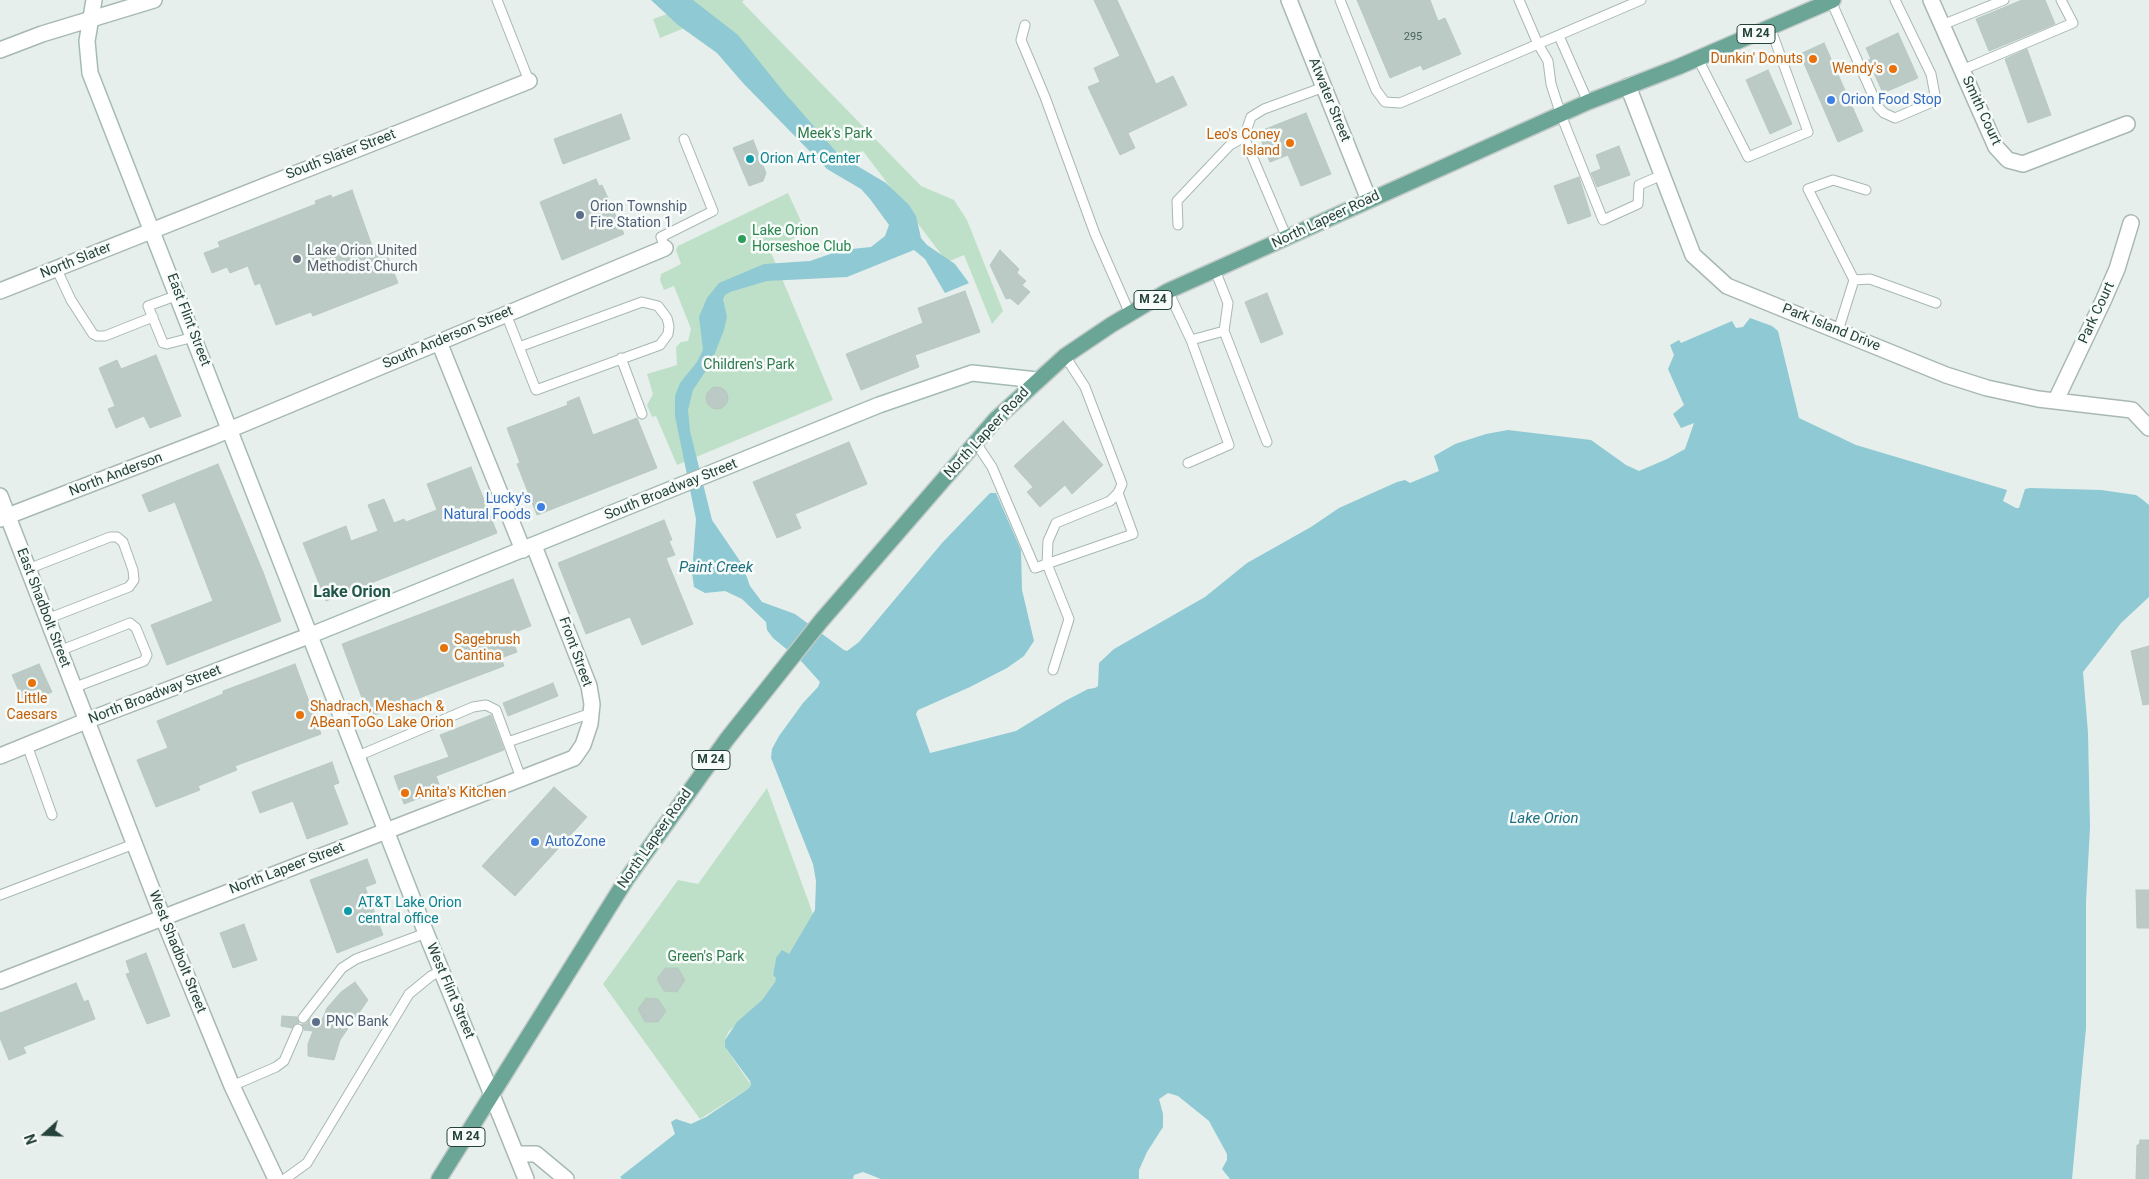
<!DOCTYPE html>
<style>
body{margin:0}
#map{position:relative;width:2149px;height:1179px;overflow:hidden;background:#e6efeb;font-family:Roboto,sans-serif}
canvas{display:block}
.north{position:absolute;left:20px;top:1109px;width:50px;height:50px;-webkit-text-stroke:4px #f7fbf9;paint-order:stroke;rotate:250deg;font-size:14px;font-weight:700;line-height:20px;text-align:center;color:#24423a}
.north::after{content:'';display:block;margin:auto;width:18px;height:22px;background:#24423a;clip-path:polygon(50% 0,100% 100%,50% 72%,0 100%)}
</style>
<div id="map">
<canvas width="2149" height="1179"></canvas>
<div class="north">N</div>
</div>
<script>
const ctx = document.querySelector('canvas').getContext('2d');
ctx.lineJoin = 'round';
function paint(path, color) { ctx.fillStyle = color; ctx.fill(path, 'evenodd'); }
const shape = rows => new Path2D(rows.map(r => 'M' + r).join(''));
function strokePath(path, color, width, dash) { ctx.strokeStyle = color; ctx.lineWidth = width; ctx.lineCap = dash ? 'butt' : 'round'; ctx.setLineDash(dash || []); ctx.stroke(path); }
function drawText(font, color, halo, rows, align = 'center') {
  ctx.font = font + ' Roboto,sans-serif'; ctx.lineWidth = 5; ctx.setLineDash([]); ctx.textBaseline = 'middle'; ctx.strokeStyle = halo; ctx.fillStyle = color; for (const [text, x, y, turn = 0] of rows) {
    ctx.save(); ctx.translate(x, y); ctx.rotate((+turn || 0) * Math.PI / 180); ctx.textAlign = isNaN(turn) ? turn : align; if (halo) ctx.strokeText(text, 0, 0); ctx.fillText(text, 0, 0); ctx.restore();
  }
}
const green = shape([
 [667,0,744,0,742,2,921,186,954,200,967,220,1003,311,992,324,964,255,947,262,863,151,832,163,704,20,660,38,653,19,676,11],
 [788,193,806,232,770,250,833,400,677,465,656,416,652,417,647,405,653,394,647,374,677,365,676,347,681,342,688,341,691,329,674,286,664,290,660,280,661,274,681,264,676,250,678,246],
 [767,788,813,914,789,954,776,958,773,975,777,978,775,982,762,1000,729,1031,725,1039,725,1047,751,1085,748,1089,700,1119,603,984,678,880,698,884]
]);
const water = shape([
 [651,0,693,0,738,35,783,91,839,155,886,183,909,205,916,216,921,238,927,245,955,264,969,283,945,293,925,259,914,250,847,277,767,281,730,292,725,295,723,299,727,317,724,330,711,363,693,390,688,410,690,431,712,520,742,564,750,586,762,602,795,614,844,650,847,651,859,642,942,543,990,493,996,493,1021,550,1022,590,1034,641,1024,656,1007,668,970,687,918,710,916,714,930,753,1016,731,1065,701,1088,689,1095,688,1098,686,1099,663,1114,649,1205,597,1247,563,1311,527,1339,508,1397,482,1405,480,1410,483,1439,471,1434,456,1455,444,1486,434,1508,430,1591,440,1626,465,1639,471,1667,459,1685,449,1694,423,1681,428,1673,414,1684,405,1668,369,1674,355,1670,345,1679,340,1681,343,1732,321,1736,328,1743,327,1750,318,1772,326,1778,331,1799,418,1856,445,2007,490,2003,501,2016,508,2019,508,2025,489,2030,488,2101,490,2136,495,2143,500,2149,505,2149,597,2121,623,2083,672,2088,733,2090,827,2086,902,2086,1028,2072,1179,1230,1179,1222,1169,1227,1160,1227,1154,1209,1121,1178,1096,1168,1093,1159,1099,1163,1114,1163,1127,1147,1152,1139,1170,1139,1179,881,1179,863,1172,854,1175,853,1179,622,1179,620,1177,675,1134,671,1122,676,1119,691,1124,706,1117,748,1089,751,1085,750,1081,725,1047,725,1040,737,1022,762,1000,775,982,776,978,773,975,776,958,782,950,789,954,815,910,816,881,813,864,771,758,772,749,779,736,803,703,818,687,820,682,802,662,773,638,767,630,766,622,742,599,725,591,705,593,694,587,692,573,696,519,675,416,675,396,680,383,697,362,703,350,699,317,707,298,719,283,764,264,810,261,842,250,871,247,885,236,889,225,870,199,861,189,827,169,743,83,717,53,678,25]
]);
const building = shape([
 [1094,0,1117,0,1156,84,1173,76,1187,105,1128,133,1135,148,1120,155,1088,87,1100,82,1094,68,1120,56,1094,0],
 [1357,0,1430,0,1438,21,1445,18,1461,54,1423,70,1421,65,1390,78,1357,0],
 [2022,0,2045,0,2055,24,1989,51,1976,19,2022,0],
 [1898,33,1918,78,1883,93,1868,60,1871,59,1866,48,1898,33],
 [1824,43,1863,131,1838,142,1800,54,1824,43],
 [2027,49,2051,115,2028,123,2005,59,2027,49],
 [1768,70,1792,124,1770,134,1746,80,1768,70],
 [1306,113,1331,174,1301,186,1288,155,1270,162,1258,132,1306,113],
 [621,114,630,139,563,164,554,139,621,114],
 [753,140,766,173,763,181,749,186,733,148,753,140],
 [1619,146,1630,175,1597,187,1591,173,1601,169,1596,155,1619,146],
 [1579,177,1591,216,1568,224,1554,186,1579,177],
 [596,179,599,186,602,185,624,234,562,260,540,202,596,179],
 [352,190,373,249,381,246,383,251,385,250,398,283,313,316,311,312,276,325,260,283,255,285,248,266,230,273,227,267,212,273,204,253,220,247,218,242,316,204,315,201,331,195,332,198,352,190],
 [1000,250,1019,269,1017,273,1026,281,1022,285,1030,292,1018,305,1010,298,1006,299,990,265,1000,250],
 [965,291,980,332,915,355,919,367,861,390,846,354,923,323,918,308,965,291],
 [1267,293,1283,334,1261,343,1245,302,1267,293],
 [156,355,181,416,150,428,144,416,116,428,108,409,115,406,99,368,117,360,121,369,156,355],
 '706 398a11 11 0 1 1 22 0a11 11 0 1 1-22 0Z',
 [579,397,593,435,637,418,657,468,537,515,517,464,520,463,507,428,568,405,567,402,579,397],
 [1063,421,1103,465,1072,494,1065,485,1040,507,1027,492,1033,487,1014,466,1063,421],
 [849,442,867,484,795,514,801,528,777,538,753,482,849,442],
 [218,464,263,572,281,621,167,665,151,625,213,601,175,502,149,512,142,495,218,464],
 [471,467,497,533,326,601,303,543,346,526,351,541,378,531,368,505,384,499,394,523,404,519,406,522,437,510,427,484,471,467],
 [664,520,672,540,669,541,675,555,666,558,693,624,642,645,630,617,586,634,558,563,664,520],
 [513,579,531,626,510,634,517,652,501,658,504,666,369,717,342,644,513,579],
 [2149,646,2149,704,2143,705,2131,651,2149,646],
 [39,664,52,692,24,703,12,675,39,664],
 [295,664,321,734,235,766,237,770,198,786,200,790,156,807,137,760,168,748,157,721,223,694,223,691,295,664],
 [553,683,558,696,508,716,503,703,553,683],
 [491,715,504,750,436,776,441,790,404,804,394,776,449,757,440,735,491,715],
 [332,762,339,783,333,785,348,824,307,839,293,801,260,813,252,792,332,762],
 [554,787,587,817,515,896,482,866,554,787],
 [367,859,376,883,365,887,383,935,337,953,310,880,367,859],
 [2136,890,2149,890,2149,928,2137,928,2136,890],
 [244,924,257,960,233,968,220,933,244,924],
 [146,953,170,1016,147,1024,126,974,130,973,126,961,146,953],
 [665,968,678,968,685,980,677,992,664,991,657,979,665,968],
 [355,982,368,1000,340,1040,334,1060,308,1056,308,1044,313,1031,304,1030,302,1024,306,1024,310,1019,322,1020,327,1008,341,992,355,982],
 [76,983,84,1002,88,1000,95,1019,23,1047,26,1053,9,1060,0,1038,0,1013,76,983],
 [646,998,658,999,666,1011,658,1022,645,1022,638,1009,646,998],
 [282,1016,297,1017,299,1023,295,1024,292,1028,281,1026,282,1016],
 [2140,1140,2149,1140,2149,1179,2136,1179,2137,1145,2139,1145,2140,1140]
]);
const lane = shape([
 [497,0,529,81],
 [1340,0,1376,90,1385,102,1400,103,1641,0],
 [1519,0,1538,44,1548,61,1551,84,1561,115,1603,220,1638,204,1639,185,1662,175],
 [1831,1,1878,107,1884,113,1895,118,1930,103,1935,95,1931,74,1895,0],
 [1025,25,1021,40,1045,97,1095,234,1130,314],
 [1942,25,2004,0],
 [1559,36,1588,102],
 [1698,59,1748,157,1808,132,1770,27],
 [1962,70,2073,23,2061,0],
 [1178,225,1177,201,1230,145,1244,137],
 [1287,238,1244,137,1251,117,1264,109,1324,87],
 [665,248,661,237,713,211,684,139],
 [57,270,71,300,93,334,97,336,105,336,153,317],
 [1215,270,1228,303,1224,331,1267,442],
 [1854,280,1808,189,1833,180,1866,190],
 [1168,291,1191,340,1229,445,1188,463],
 [178,295,148,306,163,343,167,344,194,337],
 [506,314,536,390,660,345,668,334,669,326,667,318,658,306,642,302,519,347],
 [1838,331,1854,280,1870,279,1936,303],
 [1191,340,1224,331],
 [621,358,642,414],
 [976,443,992,467,1035,568,1133,534,1118,493],
 [28,569,110,537,117,537,123,542,133,570,134,580,129,587,47,619],
 [59,651,130,623,136,628,147,655,144,661,73,688],
 [1053,670,1069,619,1047,564,1048,541,1056,523,1110,501,1118,493,1122,484,1085,387,1065,356],
 [508,742,591,713],
 [27,745,52,815],
 [358,756,473,707,486,705,496,710,521,778],
 [0,895,134,844],
 [303,1018,342,968,356,959,426,933],
 [232,1086,276,1067,284,1061,298,1029],
 [285,1179,307,1163,409,994,431,976,441,971]
]);
const street = shape([
 [1289,0,1369,200],
 [1931,0,1996,147,2008,160,2023,164,2127,124],
 [0,50,42,34,154,0],
 [1628,86,1693,255,1727,286,1946,375,1987,388,2038,399,2132,410,2149,428],
 [0,291,529,81],
 [439,342,523,550],
 [2056,400,2104,299,2117,269,2131,223],
 [0,496,163,918,232,1086,276,1179],
 [0,519,212,437,665,248],
 [0,756,86,721,311,635],
 [0,981,574,758,583,745,590,724,592,704,589,686,534,546],
 [492,1095,526,1179],
 [516,1154,536,1154,566,1179]
]);
const secondary = shape([
 [94,0,87,41,90,73,426,933,492,1095],
 [311,635,879,405,972,373,1037,380]
]);
const primary = shape([
 [439,1179,626,880,727,739,821,621,996,419,1065,356,1111,325,1168,291,1588,102,1678,67,1833,0]
]);
const markers = [
 [1813,59,5,"#e8710a"],
 [1893,69,5,"#e8710a"],
 [1831,100,5,"#3f7fe0"],
 [1290,143,5,"#e8710a"],
 [750,159,5,"#0f9aa8"],
 [580,215,5,"#5c6f8a"],
 [742,239,5,"#2e9e5b"],
 [297,259,5,"#6b7280"],
 [541,507,5,"#3f7fe0"],
 [444,648,5,"#e8710a"],
 [32,683,5,"#e8710a"],
 [300,715,5,"#e8710a"],
 [405,793,5,"#e8710a"],
 [535,842,5,"#3f7fe0"],
 [348,911,5,"#0f9aa8"],
 [316,1022,5,"#5c6f8a"]
];
const numberNames = [
 ["295",1413,37]
];
const shields = [
 [1756,34,38],
 [1153,300,38],
 [711,760,38],
 [466,1137,38]
];
const shieldNames = [
 ["M 24",1756,34],
 ["M 24",1153,300],
 ["M 24",711,760],
 ["M 24",466,1137]
];
const foodNames = [
 ["Dunkin' Donuts",1803,59],
 ["Wendy's",1883,69],
 ["Leo's Coney",1280,135],
 ["Island",1280,151],
 ["Sagebrush",454,640,"left"],
 ["Cantina",454,656,"left"],
 ["Little",32,699,"center"],
 ["Caesars",32,715,"center"],
 ["Shadrach, Meshach &",310,707,"left"],
 ["ABeanToGo Lake Orion",310,723,"left"],
 ["Anita's Kitchen",415,793,"left"]
];
const streetNames = [
 ["Atwater Street",1329,100,68],
 ["Smith Court",1981,111,65],
 ["South Slater Street",341,155,-21],
 ["North Lapeer Road",1326,220,-25],
 ["North Slater",76,261,-22],
 ["Park Court",2097,313,-65],
 ["East Flint Street",188,320,69],
 ["Park Island Drive",1831,328,22],
 ["South Anderson Street",448,338,-23],
 ["North Lapeer Road",987,433,-47],
 ["North Anderson",116,475,-21],
 ["South Broadway Street",671,490,-22],
 ["East Shadbolt Street",43,608,69],
 ["Front Street",575,652,70],
 ["North Broadway Street",155,695,-21],
 ["North Lapeer Road",655,839,-55],
 ["North Lapeer Street",287,869,-21],
 ["West Shadbolt Street",177,952,68],
 ["West Flint Street",450,991,67]
];
const shopNames = [
 ["Orion Food Stop",1841,100],
 ["Lucky's",531,499,"right"],
 ["Natural Foods",531,515,"right"],
 ["AutoZone",545,842]
];
const parkNames = [
 ["Meek's Park",835,134],
 ["Children's Park",749,365],
 ["Green's Park",706,957]
];
const cultureNames = [
 ["Orion Art Center",760,159],
 ["AT&T Lake Orion",358,903],
 ["central office",358,919]
];
const serviceNames = [
 ["Orion Township",590,207],
 ["Fire Station 1",590,223],
 ["PNC Bank",326,1022]
];
const leisureNames = [
 ["Lake Orion",752,231],
 ["Horseshoe Club",752,247]
];
const worshipNames = [
 ["Lake Orion United",307,251],
 ["Methodist Church",307,267]
];
const waterNames = [
 ["Paint Creek",716,568],
 ["Lake Orion",1544,819]
];
const quarterNames = [
 ["Lake Orion",352,593]
];
paint(green, '#bfe0c8');
paint(water, '#8ec9d4');
paint(building, '#bbcac4');
strokePath(building, '#b8c9c2', 1);
strokePath(lane, '#a8b8b2', 11);
strokePath(street, '#a8b8b2', 18);
strokePath(secondary, '#a4bbb3', 18);
strokePath(primary, '#c2cac8', 18);
strokePath(lane, '#fff', 9);
strokePath(street, '#fff', 15);
strokePath(secondary, '#fff', 15);
strokePath(primary, '#6aa596', 15);
for (const [x, y, r, color] of markers) { const dot = new Path2D(); dot.arc(x, y, r, 0, 2 * Math.PI); ctx.fillStyle = color; ctx.fill(dot); strokePath(dot, '#f7fbf9', 2); }
drawText('11px', '#4a645c', null, numberNames);
for (const [x, y, w] of shields) { const box = new Path2D(); box.roundRect(x - w / 2, y - 9.5, w, 19, 4); ctx.fillStyle = '#f7fbf9'; ctx.fill(box); strokePath(box, '#24423a', 1); }
drawText('bold 12px', '#24423a', null, shieldNames);
drawText('14px', '#c56008', '#f7fbf9', foodNames, 'right');
drawText('14px', '#24423a', '#f7fbf9', streetNames);
drawText('14px', '#366cbe', '#f7fbf9', shopNames, 'left');
drawText('14px', '#2d7a4b', '#f7fbf9', parkNames);
drawText('14px', '#0d838f', '#f7fbf9', cultureNames, 'left');
drawText('14px', '#4e5e75', '#f7fbf9', serviceNames, 'left');
drawText('14px', '#27864d', '#f7fbf9', leisureNames, 'left');
drawText('14px', '#5b616d', '#f7fbf9', worshipNames, 'left');
drawText('italic 15px', '#1c6f80', '#f7fbf9', waterNames);
drawText('bold 16px', '#1f5548', '#f7fbf9', quarterNames);
</script>
